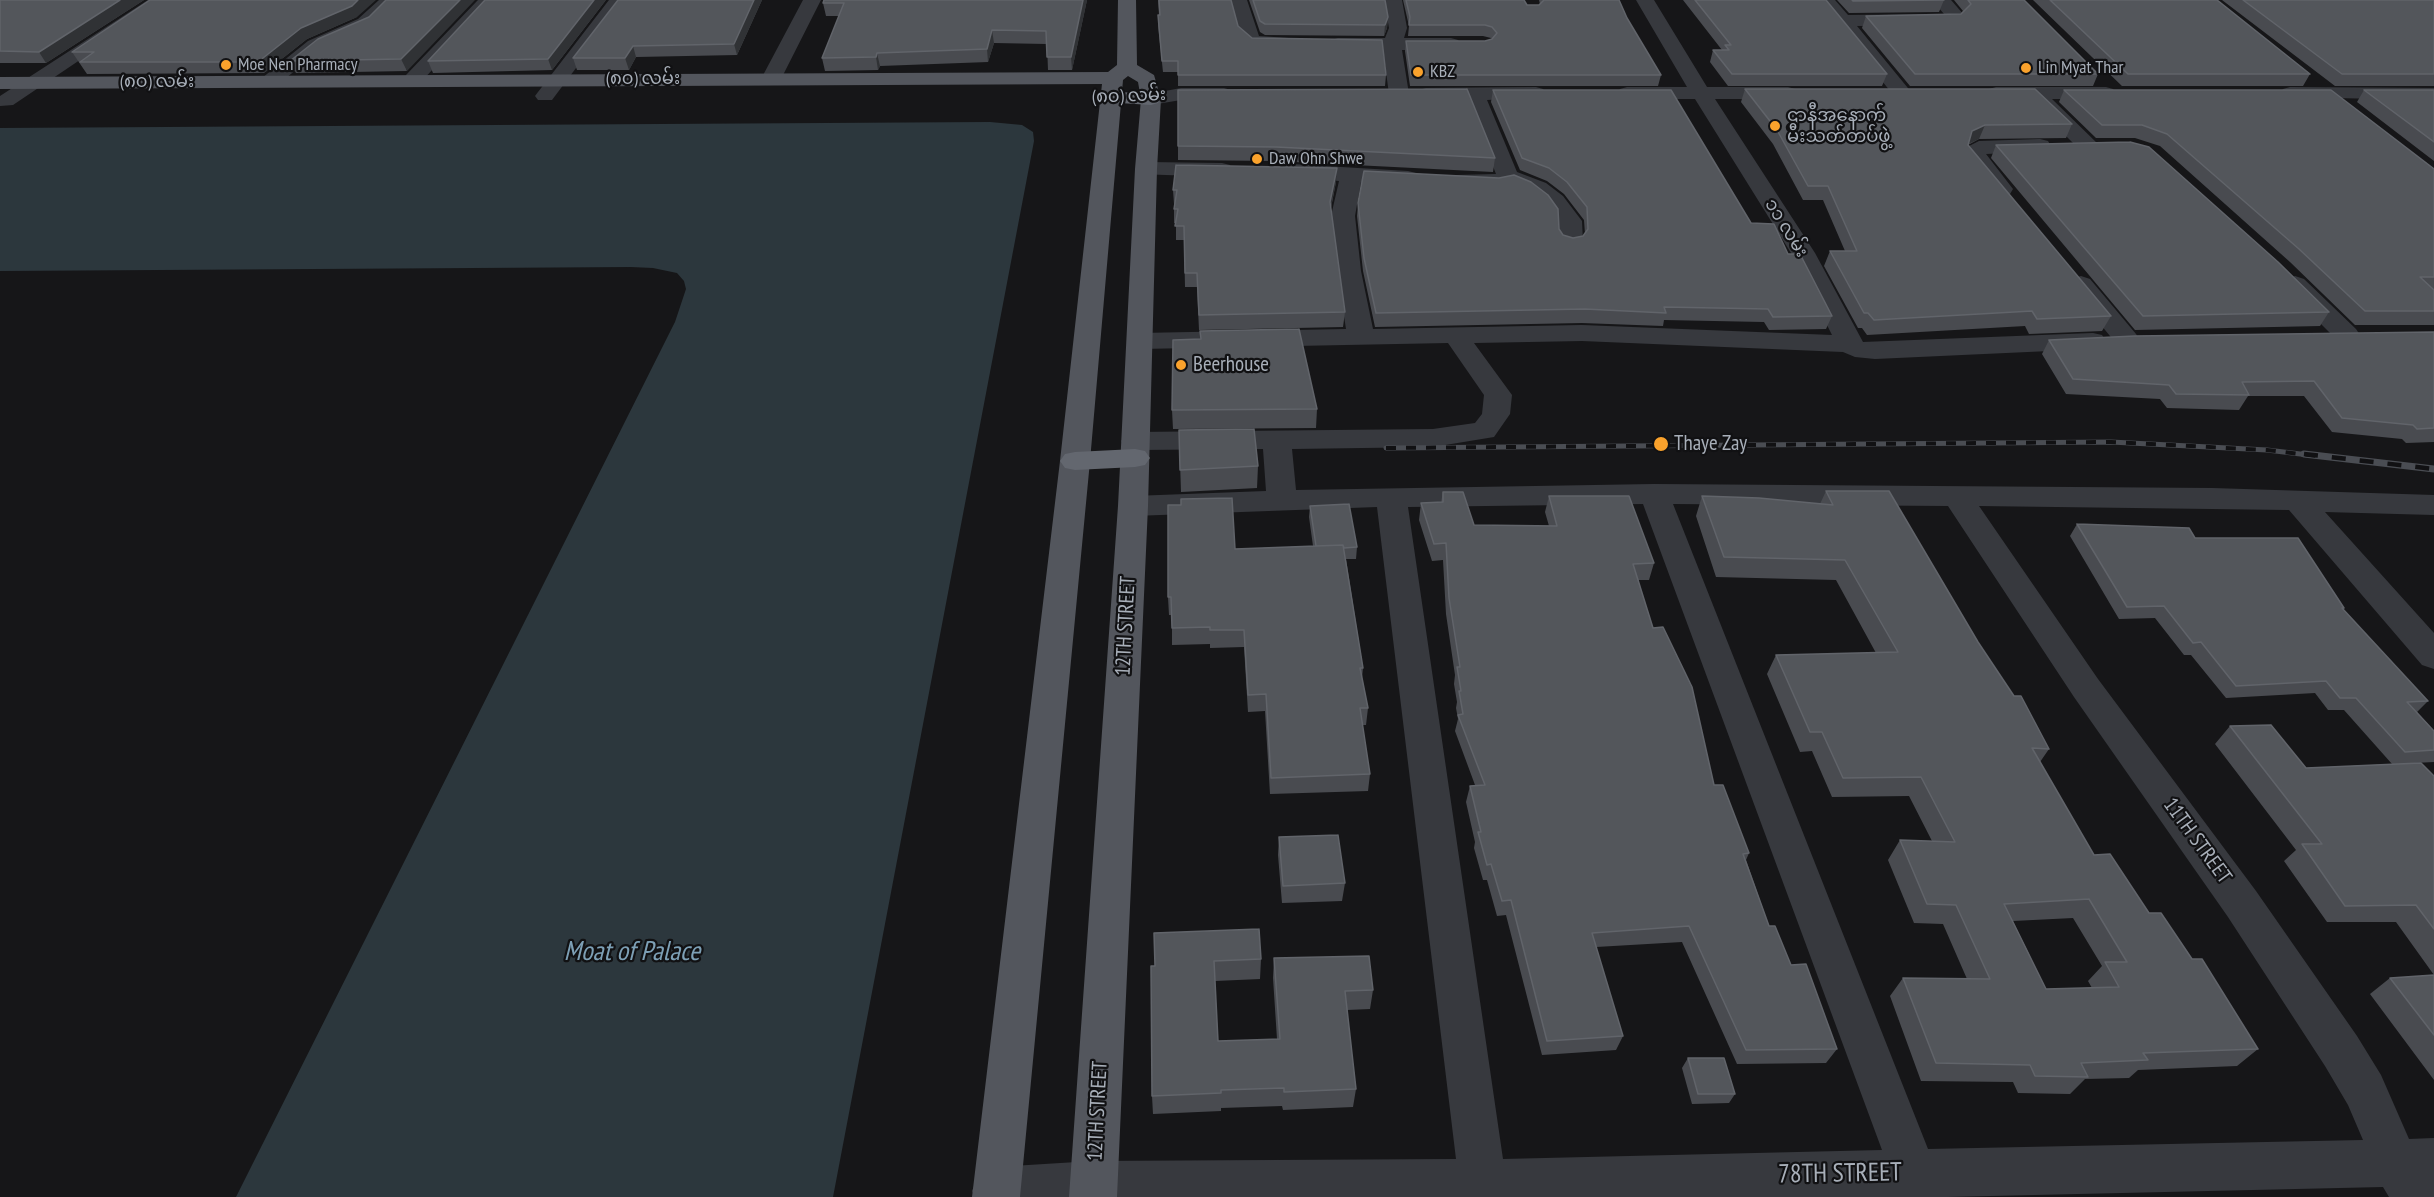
<!DOCTYPE html>
<meta charset="utf-8">
<style>
body{margin:0}
canvas{display:block;background:#161618}
</style>
<canvas width="2434" height="1197"></canvas>
<script>
const ctx = document.querySelector('canvas').getContext('2d');
ctx.lineJoin = 'round';
function paint(path, color) { ctx.fillStyle = color; ctx.fill(path, 'evenodd'); }
const shape = rows => new Path2D(rows.map(r => 'M' + r).join(''));
function strokePath(path, color, width, dash) { ctx.strokeStyle = color; ctx.lineWidth = width; ctx.lineCap = dash ? 'butt' : 'round'; ctx.setLineDash(dash || []); ctx.stroke(path); }
function drawText(font, color, halo, rows, align = 'center') {
  ctx.font = font + ' "PT Sans Narrow","Noto Sans Myanmar",sans-serif'; ctx.lineWidth = 4.5; ctx.setLineDash([]); ctx.textBaseline = 'middle'; ctx.strokeStyle = halo; ctx.fillStyle = color; for (const [text, x, y, turn = 0] of rows) {
    ctx.save(); ctx.translate(x, y); ctx.rotate((+turn || 0) * Math.PI / 180); ctx.textAlign = isNaN(turn) ? turn : align; if (halo) ctx.strokeText(text, 0, 0); ctx.fillText(text, 0, 0); ctx.restore();
  }
}
const water = shape([
 [990,122,1022,125,1033,132,1034,141,833,1197,236,1197,675,322,686,289,684,281,677,273,653,268,631,267,0,271,0,128]
]);
const minor = shape([
 [148,0,169,0,13,105,0,106,0,96,148,0],
 [379,0,399,0,372,27,322,49,276,86,262,86,259,82,262,78,308,41,358,19,379,0],
 [478,0,497,0,420,83,406,83,403,79,406,75,478,0],
 [609,0,627,0,552,100,538,100,535,96,538,92,609,0],
 [803,0,821,0,781,79,778,83,764,83,761,79,803,0],
 [1229,0,1247,0,1259,36,1289,38,1296,40,1299,44,1296,48,1289,50,1260,49,1245,44,1240,36,1229,0],
 [1384,0,1402,0,1407,28,1404,38,1451,38,1458,40,1461,44,1458,48,1451,50,1402,50,1409,94,1406,98,1399,100,1392,98,1389,94,1383,50,1338,50,1331,48,1328,44,1331,40,1338,38,1385,38,1389,28,1384,0],
 [1636,0,1654,0,1707,87,1788,87,1795,89,1798,93,1795,97,1788,99,1715,99,1815,253,1863,342,2093,333,2102,335,2106,341,2102,347,2093,349,1875,359,1855,357,1843,352,1582,341,1474,343,1512,395,1510,414,1494,437,1433,447,1292,449,1296,490,1654,484,2212,488,2434,495,2434,515,2325,512,2434,633,2434,669,2422,665,2289,510,1979,506,2098,679,2256,891,2357,1036,2381,1075,2409,1139,2434,1138,2434,1197,2389,1197,2383,1187,1947,1197,975,1197,972,1191,979,1174,996,1167,1093,1161,1456,1159,1377,507,1133,516,1122,513,1118,506,1122,499,1133,496,1266,491,1263,449,1136,450,1126,447,1121,441,1126,435,1136,432,1433,429,1475,423,1482,414,1484,395,1448,343,1140,349,1131,347,1127,341,1131,335,1140,333,1346,329,1337,271,1331,216,1339,181,1283,176,1280,171,1283,166,1291,164,1408,171,1416,173,1419,178,1416,183,1408,185,1361,182,1355,216,1361,271,1373,329,1582,325,1832,335,1791,253,1695,99,1627,99,1620,97,1617,93,1620,89,1627,87,1687,87,1636,0],
 [1643,504,1882,1150,1503,1159,1408,507,1643,504],
 [1673,504,1948,506,2074,697,2228,917,2325,1066,2348,1105,2363,1140,1928,1149,1673,504],
 [1816,0,1835,0,1848,15,1944,14,1932,0,1951,0,1964,15,1956,23,1949,25,1857,26,1912,93,1909,97,1902,99,1895,97,1816,0],
 [1536,87,1543,89,1546,93,1543,97,1487,100,1517,172,1546,183,1563,196,1582,221,1583,242,1580,247,1571,249,1562,247,1559,242,1558,221,1547,206,1530,193,1512,185,1497,188,1457,185,1454,180,1457,175,1496,174,1467,100,1426,100,1419,98,1416,94,1419,90,1426,88,1536,87],
 [1996,87,2106,87,2113,89,2116,93,2113,97,2106,99,2052,99,2099,145,2096,150,2088,151,2080,150,2029,99,1989,97,1986,93,1989,89,1996,87],
 [2290,87,2434,88,2434,100,2283,97,2280,93,2283,89,2290,87],
 [1181,88,1224,88,1231,90,1234,94,1231,98,1224,100,1181,100,1151,105,1144,103,1141,99,1144,95,1181,88],
 [2040,139,2048,141,2051,146,2048,151,1986,154,2013,189,2010,194,2002,196,1994,194,1964,157,1967,147,1979,141,2040,139],
 [1146,162,1222,163,1230,165,1233,170,1230,175,1222,177,1138,174,1135,169,1138,164,1146,162],
 [2081,276,2090,279,2136,334,2140,340,2136,346,2127,348,2118,346,2072,289,2068,284,2072,279,2081,276],
 [2295,276,2304,279,2356,329,2360,335,2356,341,2347,343,2338,341,2286,289,2282,284,2286,279,2295,276]
]);
const major = shape([
 [1118,0,1136,0,1137,65,1154,75,1161,99,1157,169,1148,506,1117,1197,1069,1197,1118,506,1135,169,1141,99,1138,82,1128,76,1123,80,1090,461,1020,1197,972,1197,1060,461,1102,84,0,89,0,77,1108,72,1117,65,1118,0]
]);
const highway = shape([
 [1111,92,1151,93,1158,95,1161,99,1158,103,1151,105,1104,102,1101,98,1104,94,1111,92],
 [1135,449,1145,451,1150,458,1145,465,1135,467,1075,470,1065,468,1060,461,1065,454,1075,452,1135,449]
]);
const railFar1 = shape([
 [1386,448,2111,442,2267,450,2317,456]
]);
const rail = shape([
 [2304,454,2434,469]
]);
const wall = shape([
 [0,0,144,0,46,63,0,63],
 [386,0,407,71,296,73,290,61,369,17],
 [606,0,552,70,433,73,428,61],
 [618,0,762,0,737,55,636,57,629,70,577,70,573,58],
 [824,0,1087,0,1072,70,1048,70,1047,44,994,43,988,62,880,66,878,70,825,71,822,58,839,16,826,16,823,3],
 [1158,0,1231,0,1238,26,1252,38,1386,75,1385,86,1178,86,1178,72,1163,72,1158,25,1158,15,1159,15],
 [1249,0,1385,0,1388,17,1387,28,1384,36,1265,35,1260,32],
 [1403,0,1524,0,1527,5,1539,5,1540,4,1539,0,1619,0,1627,18,1661,75,1658,86,1410,86,1405,51,1406,41,1485,41,1492,39,1491,38,1483,36,1408,36,1409,26],
 [1683,0,1826,0,1887,74,1882,86,1728,86,1710,62,1713,50,1722,50],
 [1837,0,1944,0,1939,12,1849,13],
 [1954,0,2024,0,2098,74,2093,86,1910,86,1862,28,1866,16,1961,14,1963,11],
 [2033,0,2217,0,2310,74,2303,86,2122,86],
 [2222,0,2434,0,2434,86,2335,86],
 [357,17,307,39,264,73,87,74,72,52],
 [1745,89,2072,124,2066,138,1979,139,1968,145,2111,316,2102,331,2029,334,2025,326,1867,335,1862,328,1858,328,1824,266,1830,251,1845,251,1823,200,1803,200,1773,144,1741,102],
 [1178,90,1495,158,1493,172,1275,161,1178,160],
 [1493,90,1751,223,1788,254,1832,316,1826,329,1769,330,1764,322,1664,320,1663,326,1582,323,1375,327,1363,271,1357,216,1358,203,1559,229,1563,235,1573,238,1583,236,1585,234,1584,220,1564,194,1547,181,1520,170,1491,102],
 [2064,90,2434,169,2434,325,2355,325,2290,262,2160,146,2135,138,2096,138,2059,102],
 [2364,90,2434,90,2434,161,2357,102],
 [1996,145,2329,312,2320,326,2135,330,1991,158],
 [1336,182,1331,208,1345,312,1343,327,1199,330,1197,287,1185,287,1184,240,1176,240,1176,223,1174,223,1174,204,1173,190],
 [2434,332,2434,442,2406,443,2402,439,2332,432,2304,396,2248,396,2239,410,2167,408,2160,399,2066,394,2042,354,2049,340],
 [1317,409,1316,428,1173,429,1172,410],
 [1179,430,1258,466,1257,488,1181,492],
 [1826,491,1978,642,2049,749,2040,762,2094,855,2192,959,2258,1049,2237,1066,2138,1070,2129,1078,2085,1079,2070,1094,2018,1093,2013,1082,1921,1081,1890,996,1903,978,1967,979,1943,924,1914,923,1888,860,1900,840,1932,841,1909,796,1832,797,1812,751,1800,752,1767,674,1776,655,1876,653,1836,580,1716,577,1696,516,1702,496,1820,504],
 [2073,918,2102,966,2088,981,2092,988,2046,989,2013,921],
 [1443,492,1474,525,1549,526,1545,512,1549,496,1654,563,1649,580,1638,580,1653,628,1714,785,1749,853,1746,860,1769,926,1837,1049,1826,1063,1737,1064,1682,942,1596,947,1623,1036,1616,1050,1542,1055,1506,915,1497,916,1487,880,1483,880,1474,848,1475,842,1466,802,1470,786,1475,785,1455,731,1458,719,1456,708,1457,702,1454,684,1455,675,1446,614,1443,560,1432,561,1419,520,1421,503,1441,502],
 [1310,506,1357,547,1356,559,1346,559,1363,668,1362,678,1368,708,1366,725,1362,725,1370,774,1368,791,1270,794,1265,711,1248,712,1244,647,1210,648,1210,644,1172,645,1172,615,1169,615,1168,597,1235,549,1313,546,1309,517],
 [2077,524,2195,538,2344,608,2343,610,2428,701,2417,712,2434,731,2434,762,2414,763,2434,776,2434,1080,2370,994,2390,978,2434,975,2396,922,2327,922,2284,861,2296,850,2215,744,2230,726,2306,768,2392,764,2344,710,2328,710,2315,693,2226,698,2191,655,2184,655,2155,618,2119,619,2070,536],
 [1279,837,1345,883,1342,901,1282,903,1278,855],
 [1154,933,1261,959,1260,979,1215,981,1218,1041,1277,1039,1273,978,1274,958,1373,990,1370,1009,1347,1010,1356,1089,1353,1107,1283,1110,1282,1106,1221,1108,1221,1111,1153,1114,1152,1096,1155,966],
 [1688,1058,1735,1094,1729,1103,1692,1104,1682,1068]
]);
const shadedWall = shape([
 [120,0,144,0,46,63,39,52],
 [358,0,376,0,357,17,307,39,264,73,258,62,301,28],
 [460,0,475,0,407,71,401,59],
 [594,0,606,0,552,70,548,59],
 [754,0,762,0,737,55,734,44],
 [1083,0,1087,0,1072,70,1071,57],
 [1388,17,1387,28,1384,36,1385,25],
 [992,30,994,43,988,62,987,49],
 [633,46,636,57,629,70,625,58],
 [877,53,880,66,878,70,876,57],
 [1985,125,1979,139,1966,145,1972,131],
 [1337,168,1336,182,1329,216,1330,202]
]);
const building = shape([
 [0,0,120,0,39,52,0,51,0,0],
 [150,0,358,0,352,6,301,28,258,62,80,62,94,52,72,52,150,0],
 [386,0,460,0,401,59,290,61,318,39,369,17,386,0],
 [485,0,594,0,548,59,428,61,485,0],
 [618,0,754,0,734,44,633,46,625,58,573,58,618,0],
 [824,0,1083,0,1071,57,1047,57,1046,31,992,30,987,49,877,53,876,57,822,58,844,3,823,3,824,0],
 [1159,0,1231,0,1238,26,1252,38,1382,40,1386,75,1178,75,1178,61,1162,61,1158,15,1160,15,1159,0],
 [1253,0,1385,0,1388,17,1385,25,1265,24,1260,21,1253,0],
 [1406,0,1524,0,1527,5,1539,5,1544,0,1619,0,1627,18,1661,75,1411,75,1406,41,1485,41,1492,39,1497,33,1492,27,1485,25,1409,25,1410,17,1406,0],
 [1695,0,1826,0,1887,74,1732,74,1713,50,1729,50,1725,45,1731,45,1695,0],
 [1852,0,1944,0,1853,1,1852,0],
 [1968,0,2024,0,2098,74,1915,74,1866,16,1961,14,1971,4,1968,0],
 [2050,0,2217,0,2310,74,2128,74,2050,0],
 [2243,0,2434,0,2434,74,2342,74,2243,0],
 [1467,89,1495,158,1276,147,1178,146,1178,90,1467,89],
 [1745,89,2035,89,2072,124,1985,125,1972,131,1968,145,2111,316,2037,319,2032,311,1874,320,1868,313,1864,313,1830,251,1857,251,1828,186,1808,186,1777,130,1745,89],
 [1493,90,1671,90,1751,223,1774,224,1788,254,1800,254,1832,316,1773,317,1768,309,1664,307,1666,313,1585,309,1376,313,1364,258,1358,203,1364,171,1499,178,1514,175,1531,182,1548,195,1558,209,1559,229,1563,235,1573,238,1583,236,1588,229,1587,207,1567,182,1549,168,1522,158,1493,90],
 [2064,90,2331,90,2434,169,2434,277,2420,277,2434,290,2434,311,2365,311,2299,249,2167,134,2142,125,2102,125,2064,90],
 [2364,90,2434,90,2434,142,2364,90],
 [2130,142,2149,147,2278,262,2329,312,2143,316,1996,145,2130,142],
 [1176,165,1337,168,1330,202,1345,312,1199,315,1197,273,1185,273,1184,226,1175,226,1178,209,1174,209,1177,190,1173,190,1176,165],
 [1299,329,1317,409,1172,410,1173,340,1201,339,1200,331,1299,329],
 [2434,332,2434,428,2417,429,2413,425,2342,418,2314,381,2242,382,2249,395,2176,394,2169,385,2073,379,2049,340,2135,336,2434,332],
 [1254,429,1258,466,1180,470,1179,430,1254,429],
 [1826,491,1889,491,1978,642,2014,696,2021,696,2049,749,2032,748,2094,855,2110,854,2149,913,2161,913,2192,959,2202,959,2258,1049,2143,1053,2148,1060,2081,1063,2088,1077,2035,1076,2030,1065,1936,1063,1903,978,1990,979,1956,905,1927,904,1900,840,1955,842,1921,777,1843,778,1822,732,1810,732,1776,655,1898,652,1845,560,1724,557,1702,496,1759,498,1833,505,1826,491],
 [2089,899,2127,962,2105,962,2119,987,2046,989,2004,904,2089,899],
 [1443,492,1463,492,1474,525,1557,526,1549,496,1629,496,1654,563,1633,564,1653,628,1663,627,1692,687,1714,785,1723,785,1749,853,1743,854,1769,926,1775,926,1791,965,1806,964,1837,1049,1746,1050,1689,926,1592,933,1623,1036,1547,1041,1511,900,1502,901,1491,864,1487,865,1478,832,1481,832,1470,786,1485,785,1458,715,1463,714,1459,691,1461,691,1457,667,1460,667,1449,598,1446,543,1434,544,1421,503,1443,502,1443,492],
 [1232,498,1235,549,1343,545,1363,668,1360,668,1368,708,1360,708,1370,774,1271,778,1266,694,1248,695,1244,630,1210,630,1210,627,1172,628,1171,597,1168,597,1168,505,1181,505,1181,499,1232,498],
 [1349,504,1357,547,1344,548,1343,545,1316,546,1310,506,1349,504],
 [2077,524,2189,528,2195,538,2298,538,2344,608,2342,608,2428,701,2407,702,2434,731,2434,750,2405,752,2356,698,2340,698,2326,681,2236,686,2201,642,2193,643,2164,606,2127,607,2077,524],
 [2271,725,2306,768,2421,763,2434,776,2434,929,2416,905,2345,906,2302,844,2322,844,2230,726,2271,725],
 [1338,835,1345,883,1283,886,1279,837,1338,835],
 [1259,929,1261,959,1214,961,1218,1041,1280,1039,1274,958,1369,956,1373,990,1345,991,1356,1089,1284,1092,1284,1088,1221,1090,1221,1093,1152,1096,1151,966,1155,966,1154,933,1259,929],
 [2434,975,2434,1035,2390,978,2434,975],
 [1688,1058,1724,1058,1735,1094,1698,1094,1688,1058]
]);
const markers = [
 [226,65,6,"#faa22c"],
 [2026,68,6,"#faa22c"],
 [1418,72,6,"#faa22c"],
 [1775,126,6,"#faa22c"],
 [1257,159,6,"#faa22c"],
 [1181,365,6,"#faa22c"],
 [1661,444,8,"#faa22c"]
];
const farPoinames = [
 ["Moe Nen Pharmacy",238,65],
 ["Lin Myat Thar",2038,68],
 ["KBZ",1430,72],
 ["ဌာနီအနောက်",1787,116],
 ["မီးသတ်တပ်ဖွဲ့",1787,137],
 ["Daw Ohn Shwe",1269,159]
];
const farStreetnames = [
 ["(၈၀) လမ်း",643,79],
 ["(၈၀) လမ်း",157,82],
 ["(၈၀) လမ်း",1129,96,-2],
 ["၁၁ လမ်း",1786,228,58]
];
const poiNames = [
 ["Beerhouse",1193,365],
 ["Thaye Zay",1674,444]
];
const streetNames = [
 ["12TH STREET",1126,626,-87],
 ["11TH STREET",2197,841,54],
 ["12TH STREET",1098,1111,-87]
];
const nearStreetnames = [
 ["78TH STREET",1840,1174,-1]
];
const nearWaternames = [
 ["Moat of Palace",632,952]
];
paint(water, '#2c373d');
paint(minor, '#37393e');
paint(major, '#53565d');
paint(highway, '#63676f');
strokePath(railFar1, '#4a4d53', 5);
strokePath(rail, '#4a4d53', 7);
strokePath(railFar1, '#111113', 4, [10]);
strokePath(rail, '#111113', 4.5, [14]);
paint(wall, '#494b50');
paint(shadedWall, '#303235');
paint(building, '#53565b');
strokePath(building, '#61646a', 1.5);
for (const [x, y, r, color] of markers) { const dot = new Path2D(); dot.arc(x, y, r, 0, 2 * Math.PI); ctx.fillStyle = color; ctx.fill(dot); strokePath(dot, '#111113', 2); }
drawText('18px', '#a8afb9', '#111113', farPoinames, 'left');
drawText('18px', '#a8afb9', '#111113', farStreetnames);
drawText('21px', '#a8afb9', '#111113', poiNames, 'left');
drawText('21px', '#a8afb9', '#111113', streetNames);
drawText('26px', '#a8afb9', '#111113', nearStreetnames);
drawText('italic 27px', '#7da0b6', '#111113', nearWaternames);
</script>
